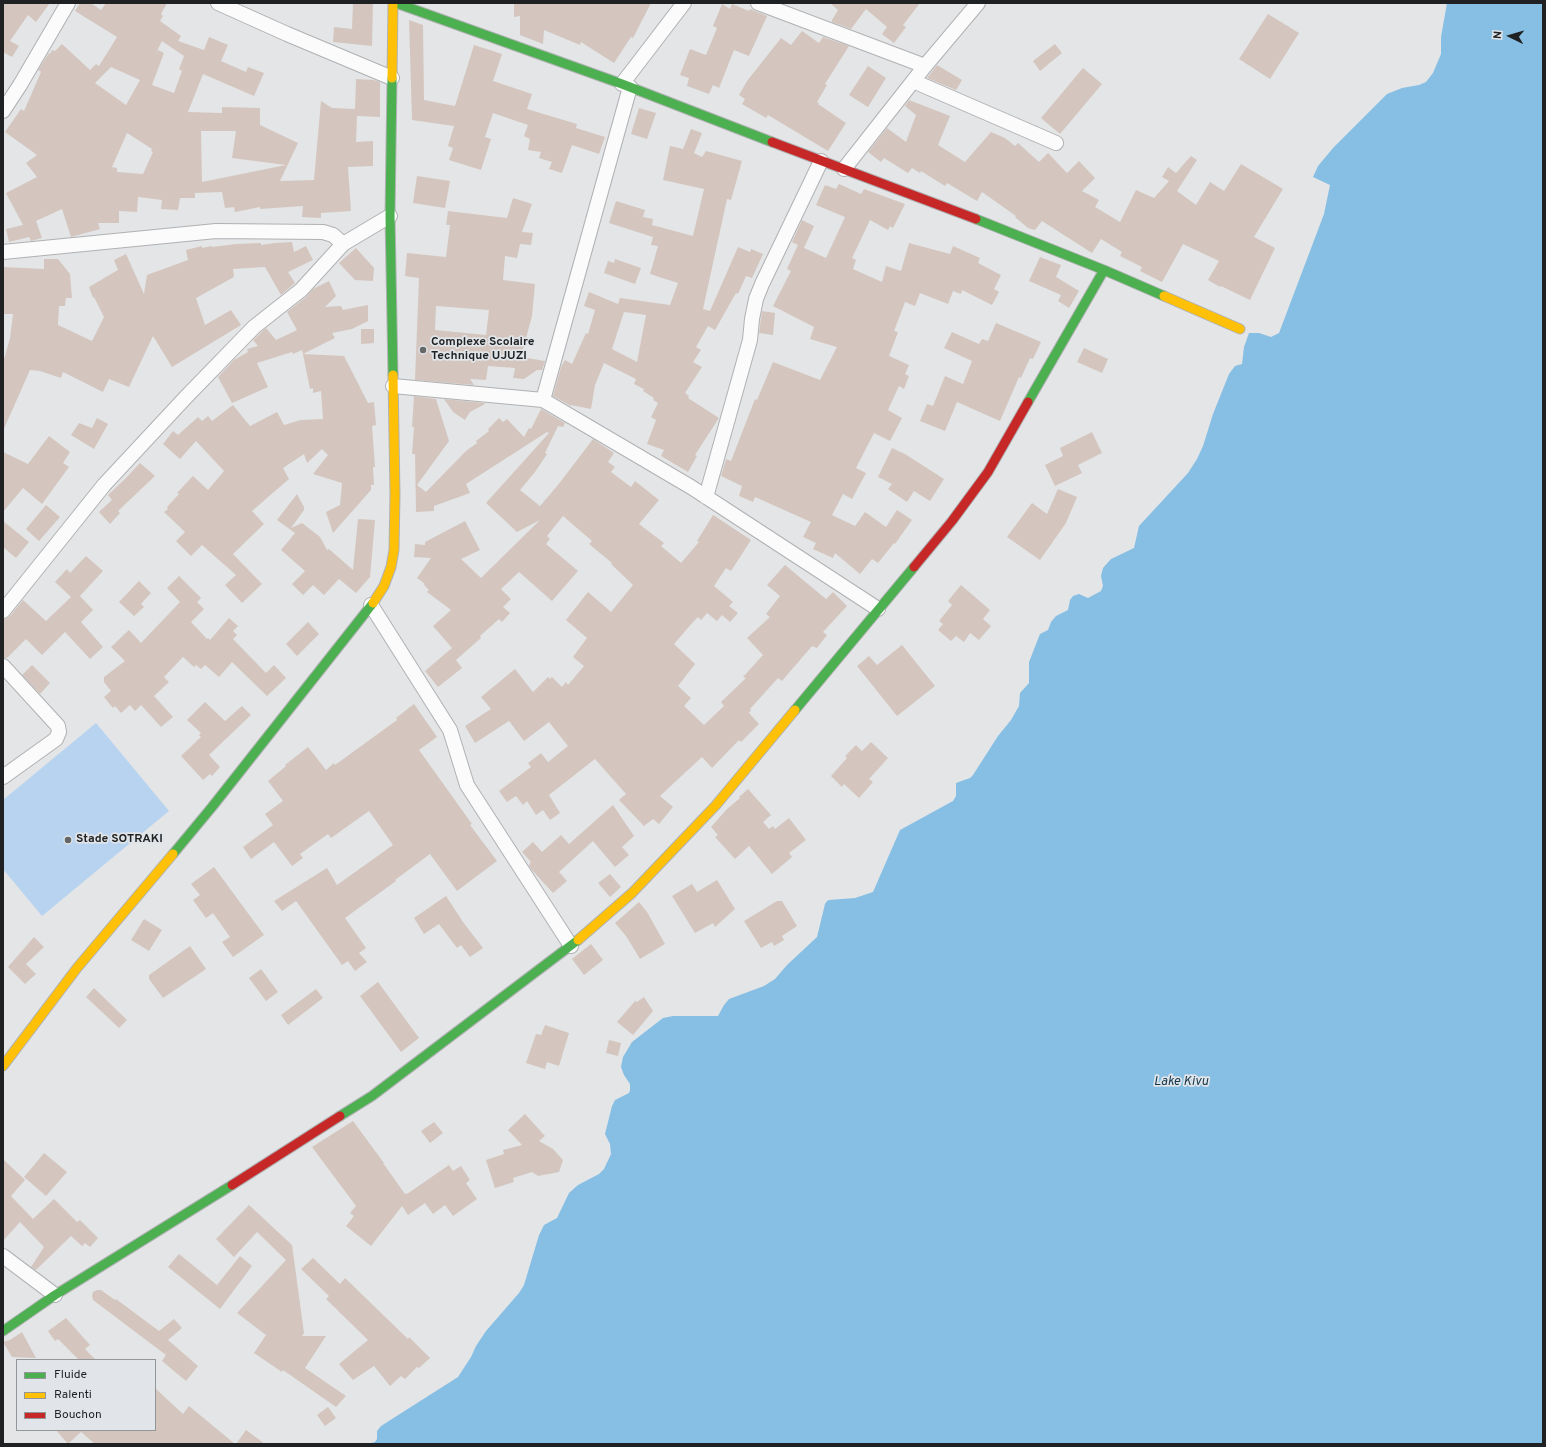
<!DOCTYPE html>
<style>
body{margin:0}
#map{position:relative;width:1546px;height:1447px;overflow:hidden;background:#e3e5e7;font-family:Overpass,sans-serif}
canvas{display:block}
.frame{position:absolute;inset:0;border:4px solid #1f2122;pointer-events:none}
.legend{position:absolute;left:16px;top:1359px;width:140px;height:72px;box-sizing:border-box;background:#e1e5e9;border:1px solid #939799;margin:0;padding:5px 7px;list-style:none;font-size:12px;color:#1f2122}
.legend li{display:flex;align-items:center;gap:8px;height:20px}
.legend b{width:20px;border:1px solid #939799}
.north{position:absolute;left:1490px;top:16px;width:40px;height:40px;-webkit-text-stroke:3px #e1e5e9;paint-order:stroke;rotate:275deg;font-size:11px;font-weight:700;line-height:16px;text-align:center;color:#1f2122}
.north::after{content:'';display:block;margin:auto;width:14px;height:18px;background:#1f2122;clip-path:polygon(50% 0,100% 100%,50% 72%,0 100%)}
</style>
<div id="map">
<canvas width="1546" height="1447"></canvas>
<div class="frame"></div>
<ul class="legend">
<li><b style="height:5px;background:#4caf50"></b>Fluide</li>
<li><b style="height:5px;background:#ffc107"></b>Ralenti</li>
<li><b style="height:5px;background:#c62828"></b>Bouchon</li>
</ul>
<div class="north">N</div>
</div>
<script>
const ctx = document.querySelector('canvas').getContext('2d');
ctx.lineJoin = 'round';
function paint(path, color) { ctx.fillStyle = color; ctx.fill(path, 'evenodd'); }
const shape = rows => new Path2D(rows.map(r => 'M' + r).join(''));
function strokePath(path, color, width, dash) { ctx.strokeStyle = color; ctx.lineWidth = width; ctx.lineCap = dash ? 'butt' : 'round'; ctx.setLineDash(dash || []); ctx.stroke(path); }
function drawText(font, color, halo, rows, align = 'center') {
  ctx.font = font + ' Overpass,sans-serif'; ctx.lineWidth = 3.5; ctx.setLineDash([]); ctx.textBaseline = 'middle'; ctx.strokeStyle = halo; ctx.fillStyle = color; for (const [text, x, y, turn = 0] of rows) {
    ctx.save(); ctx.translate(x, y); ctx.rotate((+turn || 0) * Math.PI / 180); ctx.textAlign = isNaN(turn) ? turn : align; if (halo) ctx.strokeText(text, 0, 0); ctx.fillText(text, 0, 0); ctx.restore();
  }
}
const green = shape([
 [96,723,169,811,42,916,3,869,3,800]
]);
const water = shape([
 [1447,3,1543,3,1543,1444,366,1444,375,1442,377,1439,377,1431,381,1426,458,1377,471,1357,476,1346,486,1331,519,1293,524,1285,539,1235,544,1225,557,1218,569,1193,578,1185,599,1174,604,1169,611,1154,610,1144,605,1134,612,1106,615,1100,629,1093,630,1090,630,1084,624,1075,621,1067,623,1057,632,1042,663,1018,673,1016,718,1016,724,1005,729,999,764,986,775,979,787,965,817,937,825,904,827,901,829,900,855,898,873,892,900,830,953,801,956,796,956,783,970,778,973,775,998,736,1011,720,1019,706,1020,693,1029,683,1029,662,1040,634,1048,630,1051,622,1056,616,1068,610,1070,600,1073,596,1079,594,1088,598,1101,591,1103,586,1101,576,1103,568,1111,559,1134,548,1139,526,1188,473,1197,459,1203,446,1213,414,1229,374,1235,366,1242,364,1244,347,1249,333,1259,333,1271,337,1279,333,1324,214,1330,185,1313,177,1318,166,1333,148,1387,94,1402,88,1419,85,1426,82,1433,73,1441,54,1441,37]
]);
const building = shape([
 [3,3,50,3,36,22,28,15,10,41,19,46,12,57,3,52],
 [80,3,91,3,101,10,106,3,167,3,161,14,163,16,160,21,181,36,178,41,204,50,209,37,228,45,221,61,246,72,248,67,264,73,254,96,203,74,188,112,222,113,222,107,260,108,260,125,298,143,280,181,314,180,321,101,332,108,355,109,356,79,374,80,380,82,380,117,357,116,356,142,373,141,373,166,348,167,351,211,321,213,321,218,302,217,303,206,260,209,260,207,235,212,234,207,225,208,222,192,195,193,195,198,180,198,178,210,161,209,162,200,138,197,137,212,119,211,119,223,98,223,100,229,71,237,62,209,36,221,42,238,31,241,29,237,9,242,6,229,23,225,6,193,37,177,26,163,37,155,5,132,21,109,24,111,41,72,38,70,49,53,50,54,52,50,55,51,62,44,90,70,96,64,99,66,117,37,75,11],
 [162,41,184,56,179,69,182,71,174,93,152,85,164,53,158,50,155,55],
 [111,67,140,80,126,105,95,83],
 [201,131,236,131,232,158,286,165,202,182],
 [127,133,152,149,151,151,153,152,143,174,117,172,117,168,112,167],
 [353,3,373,3,372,46,333,42,334,27,352,29],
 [514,3,651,3,633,38,631,37,614,63,581,42,580,45,544,30,543,44,520,35,520,16,514,17],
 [830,3,920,3,903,25,906,27,894,43,882,34,887,27,866,9,851,29,832,22,832,20,838,10],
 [722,4,730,9,732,4,749,11,750,9,767,16,749,56,734,50,719,88,713,85,709,94,687,86,689,78,680,75,690,49,706,55,717,28,713,26],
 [1268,14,1299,33,1270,79,1239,59],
 [409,20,423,25,424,100,455,106,474,45,502,54,493,81,532,94,527,109,577,124,576,128,605,137,599,154,572,145,562,173,549,169,552,162,539,158,541,152,528,150,530,139,524,136,528,125,493,113,485,137,491,139,481,170,449,160,453,148,448,146,454,126,412,120],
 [802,31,819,43,823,37,849,46,825,84,827,85,817,102,819,103,818,104,846,123,828,151,768,115,766,118,742,104,745,99,739,95,747,81,781,38,791,45],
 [1055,44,1062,53,1040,71,1033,61],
 [937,65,962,80,956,90,927,78],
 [868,66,886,78,868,107,849,95],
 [1083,68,1102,84,1060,134,1041,118],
 [909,100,950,116,938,145,965,162,991,132,1005,138,1015,146,1018,143,1039,162,1048,153,1067,173,1079,161,1095,178,1082,191,1099,200,1095,207,1120,222,1136,190,1154,198,1169,181,1162,177,1168,167,1176,173,1191,156,1197,160,1177,191,1196,205,1210,182,1224,191,1241,164,1283,189,1254,237,1275,248,1250,300,1221,286,1220,287,1208,280,1219,261,1183,244,1162,282,1140,271,1142,267,1120,256,1122,252,1101,239,1092,253,1042,221,1035,230,1028,228,1015,217,1016,216,982,192,977,201,947,183,945,186,921,171,920,173,912,168,908,173,884,158,881,162,868,152,887,128,906,142,916,115,905,106],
 [639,108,656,113,647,139,631,134],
 [691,129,702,133,694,153,702,157,706,151,742,161,731,200,727,199,703,309,710,311,738,247,750,252,751,249,763,254,752,278,746,276,738,294,736,293,715,330,708,326,696,347,701,350,693,362,702,367,685,393,689,396,688,398,719,418,695,455,697,456,688,472,661,456,664,450,647,444,656,420,651,417,658,403,653,400,654,398,643,391,644,389,634,384,636,379,604,363,595,385,591,409,571,405,571,406,553,396,561,367,565,360,572,364,586,333,588,334,595,310,584,306,589,292,618,304,620,298,670,305,678,283,650,274,658,246,651,245,653,237,609,223,616,201,645,210,643,217,653,219,652,225,693,236,704,189,663,180,670,146,683,149],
 [624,312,646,315,637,362,612,349],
 [417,176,450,181,445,208,413,203],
 [839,184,861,194,864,189,905,204,893,228,890,226,888,230,870,220,852,258,856,260,853,269,882,282,886,266,901,271,909,243,950,254,953,246,980,258,978,263,1001,275,994,289,999,292,992,305,962,290,961,294,953,291,948,304,920,293,915,306,905,302,894,331,898,332,889,356,909,365,905,374,909,376,904,389,899,386,888,410,902,418,890,441,874,433,856,468,866,473,852,499,843,494,832,515,855,526,865,512,886,527,897,510,912,520,895,544,894,543,878,563,872,559,860,574,835,553,833,558,813,549,816,543,803,537,811,522,755,497,753,502,739,496,742,486,721,476,726,459,731,461,755,399,757,400,773,362,820,380,837,347,810,339,814,327,773,306,791,271,787,269,798,245,792,242,802,220,814,226,804,248,826,258,845,217,816,205,825,185,836,189],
 [513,198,532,204,522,232,533,233,531,245,520,244,517,258,505,256,503,280,535,284,532,316,521,357,545,361,542,370,537,370,524,379,513,378,515,368,488,366,486,380,470,379,474,385,415,380,419,278,405,276,407,253,446,257,450,225,446,225,448,211,507,218],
 [436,306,489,310,486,335,435,330],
 [292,242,294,252,306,246,313,260,288,272,295,283,281,295,265,267,233,269,234,277,196,298,205,325,231,310,241,325,172,367,153,336,129,387,109,379,103,392,63,372,61,378,40,371,30,370,3,431,3,363,10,338,13,314,3,314,3,267,44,269,44,259,58,259,70,274,72,298,66,298,65,306,59,306,58,325,92,341,104,317,94,297,93,298,89,287,118,270,114,260,126,254,144,294,147,275,188,260,186,250,202,246,202,248,212,246,212,247,236,244,261,243,261,245,275,243],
 [356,248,374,268,373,281,355,280,339,263],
 [1040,257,1061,265,1056,277,1079,291,1069,308,1058,301,1061,295,1029,281],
 [615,259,641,268,635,284,604,273,608,261,614,263],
 [329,281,336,296,325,307,341,306,343,310,368,305,368,321,352,329,332,333,335,338,303,354,302,350,293,354,292,352,257,363,268,387,232,403,218,377,234,360,248,352,247,349,258,346,253,340,266,328,276,340,297,330,287,312,306,297,313,289],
 [762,311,775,313,773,335,759,333],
 [996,323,1041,342,1033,359,1030,358,1021,378,1019,377,1000,421,957,402,945,431,920,421,927,404,933,406,945,376,963,384,972,361,944,348,952,332,979,344,982,339,988,341],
 [361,329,374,329,374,343,361,344],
 [1084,348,1108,359,1102,373,1077,362],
 [303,354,344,356,368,403,374,402,376,425,372,426,375,467,373,467,374,485,371,485,371,490,333,533,326,512,340,505,342,483,313,474,328,455,322,449,307,463,304,454,283,468,289,479,252,511,264,524,233,554,262,584,242,603,225,585,236,575,202,545,191,556,176,541,185,532,164,512,168,509,167,507,179,494,177,493,193,476,208,490,224,471,196,441,180,459,163,444,173,431,178,435,198,417,202,421,208,416,212,421,233,405,250,426,277,412,284,425,301,420,323,419,321,391,313,393,313,388,310,389],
 [414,396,436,399,449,441,417,485,426,492,466,451,477,443,476,441,489,431,488,429,499,418,503,422,507,419,524,437,529,428,531,429,541,409,565,423,563,427,558,426,545,453,547,454,535,472,520,490,540,506,558,485,593,439,614,453,608,462,615,467,611,472,631,487,635,481,659,500,639,524,664,543,661,546,681,563,699,542,697,541,713,515,751,540,731,571,726,568,714,586,733,602,729,606,738,613,730,622,722,615,717,621,707,613,701,620,698,617,694,621,674,644,695,664,678,686,691,698,684,706,704,725,724,706,721,702,746,678,743,677,763,655,747,638,770,617,766,614,780,596,767,585,785,565,826,599,833,592,847,606,823,632,827,635,817,648,812,646,782,681,778,678,750,709,751,710,749,713,759,724,741,742,739,740,712,768,702,757,660,796,673,807,659,824,653,819,644,826,619,800,626,794,595,759,549,795,560,813,550,820,543,810,536,815,527,801,523,805,516,796,507,802,499,791,531,767,528,763,541,753,548,762,568,746,549,722,524,741,509,721,475,743,465,726,491,709,481,697,515,669,533,692,548,677,550,679,552,677,562,687,566,682,568,685,584,666,573,657,587,638,566,620,588,592,611,612,633,585,611,564,612,563,589,544,592,541,563,516,547,536,550,539,546,544,578,571,552,601,519,572,501,589,511,599,503,607,510,613,502,622,499,619,480,636,481,638,456,660,462,668,438,687,425,671,452,648,433,626,451,610,427,592,429,590,424,585,425,584,417,578,431,558,414,557,415,544,425,545,425,542,465,521,480,550,461,559,481,578,540,520,517,532,486,503,549,433,547,432,466,484,470,493,434,506,434,511,416,512,415,454,412,454,414,427,412,427],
 [444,399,484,403,485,404,470,412,465,420,453,412],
 [97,418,108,424,94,449,71,435,79,423,92,428],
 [1092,432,1102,453,1078,465,1082,473,1055,486,1045,465,1063,456,1060,448],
 [49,436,70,452,63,463,69,467,42,504,23,488,3,512,3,452,28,464],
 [892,448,905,454,944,479,930,501,914,491,907,502,888,489,892,484,878,477],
 [140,463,155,476,118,511,120,513,110,524,99,512,112,500,108,495,126,478],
 [1058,489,1077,497,1066,523,1040,560,1007,537,1032,503,1047,514],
 [297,494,304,507,304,510,291,528,302,523,320,537,327,550,329,549,353,570,358,519,375,520,370,577,356,593,339,579,324,595,313,585,303,595,292,584,305,571,281,550,295,533,277,520],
 [46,505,60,517,39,541,26,529],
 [3,521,29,542,16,558,3,547],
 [86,556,103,571,80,596,93,610,81,622,103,647,90,659,65,632,42,655,26,639,7,658,3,658,3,620,10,616,23,600,46,621,71,597,55,582,67,569,70,573],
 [179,576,201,598,197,602,204,609,191,622,207,639,208,638,210,640,229,618,238,626,233,631,237,635,233,639,266,673,274,665,286,678,267,696,232,662,219,677,205,665,201,669,196,665,194,667,183,657,164,677,169,682,154,696,173,717,161,727,141,705,135,711,130,705,121,713,115,706,113,708,104,697,111,691,104,682,104,677,125,661,111,647,129,630,141,643,180,602,167,588],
 [139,581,151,593,141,604,144,607,134,616,119,602],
 [961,585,990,610,983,619,991,626,979,640,970,633,964,642,956,636,951,641,938,630,943,624,939,621,952,605,948,601],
 [308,622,319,634,297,656,286,644],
 [902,645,935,686,897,716,857,666,869,656,877,665],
 [32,665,50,683,40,694,22,675],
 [205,702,225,721,242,706,251,715,209,755,220,767,212,776,210,774,203,780,181,756,201,737,199,735,201,733,187,720],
 [414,704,437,737,419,750,472,824,470,825,497,861,457,891,430,854,395,880,396,881,345,918,366,948,359,953,367,962,355,971,348,961,342,965,296,901,282,911,274,901,327,868,337,885,393,845,369,811,331,838,328,834,300,854,303,858,292,866,274,842,251,859,243,847,273,825,265,814,283,801,268,781,286,766,285,765,308,747,326,770,334,763,335,765,397,720,396,718],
 [871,742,888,758,869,779,873,782,859,798,844,784,842,787,831,776,847,758,845,756,856,745,862,751],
 [748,789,771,815,763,822,769,829,773,826,775,829,789,818,806,840,789,853,792,857,772,874,749,846,735,859,715,837,718,835,711,827,727,809,740,798,739,797],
 [613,805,634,836,622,847,629,855,615,867,593,841,559,872,567,881,553,893,531,869,529,865,531,862,522,852,533,842,542,852,561,835,569,844],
 [214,867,264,935,233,957,222,942,230,937,213,913,206,918,193,900,200,895,191,884],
 [610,874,621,887,610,897,598,883],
 [717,880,735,909,715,927,713,923,695,933,672,896,692,884,697,892],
 [446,896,463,922,483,948,470,957,461,945,457,948,439,924,424,934,414,918],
 [777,901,782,901,797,926,782,936,784,940,774,946,772,942,761,948,744,921],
 [639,902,647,912,665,944,640,959,626,936,615,923],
 [144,919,162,930,149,951,131,940],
 [34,937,44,947,26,964,36,974,25,984,8,967],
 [591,944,603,960,584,975,572,959],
 [190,946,206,969,163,998,149,979,149,975],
 [261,969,278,992,266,1001,249,978],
 [378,982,419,1038,401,1052,360,996],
 [94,988,127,1020,119,1028,86,997],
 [316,989,323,998,288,1025,281,1015],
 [644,997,653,1011,633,1035,617,1022,635,1001,637,1002],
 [545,1025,569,1033,559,1066,547,1062,545,1069,526,1063,536,1034,541,1035],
 [609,1040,621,1043,618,1056,606,1053],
 [525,1114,545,1136,539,1141,553,1149,563,1160,559,1172,538,1176,532,1172,513,1178,514,1182,495,1188,486,1160,504,1154,503,1150,522,1145,508,1130],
 [353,1121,384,1163,383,1163,405,1194,406,1193,407,1194,449,1165,453,1171,461,1166,470,1180,466,1183,477,1199,453,1216,445,1205,433,1214,425,1203,408,1215,402,1206,371,1246,346,1226,354,1216,350,1213,356,1206,312,1147],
 [434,1122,443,1133,430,1143,421,1131],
 [44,1153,67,1172,46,1196,24,1177],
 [3,1159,25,1180,11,1196,33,1219,54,1199,77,1222,80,1220,98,1238,90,1247,85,1243,82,1246,71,1236,36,1270,31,1267,44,1247,20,1222,3,1241],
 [249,1205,292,1245,304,1333,302,1336,326,1336,305,1368,346,1396,336,1407,283,1370,282,1372,254,1353,266,1335,237,1313,286,1260,257,1232,234,1257,216,1239],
 [179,1254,217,1285,240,1256,252,1266,220,1309,168,1267],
 [313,1258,340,1284,345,1278,408,1339,409,1337,430,1358,419,1368,417,1367,405,1379,401,1376,390,1386,374,1366,353,1380,339,1364,368,1340,326,1299,329,1296,301,1269],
 [97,1290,101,1290,115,1300,116,1299,159,1331,174,1319,182,1328,168,1340,198,1366,186,1381,162,1361,166,1355,93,1300,92,1296,93,1292],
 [66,1318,90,1345,85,1349,96,1360,79,1360,58,1339,55,1341,48,1331],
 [22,1332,36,1358,12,1357,3,1342,10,1340],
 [155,1388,183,1414,189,1406,235,1444,95,1444,81,1432,68,1444,56,1430,155,1430],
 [328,1407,336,1418,325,1426,317,1415],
 [246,1430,265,1444,236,1444]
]);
const street = shape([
 [218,3,287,34,392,78],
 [758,3,925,66],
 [913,81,1056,143],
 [622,84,684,3],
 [3,111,20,85,68,3],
 [844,169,925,66,978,3],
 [3,252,216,231,323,232,333,235,343,244],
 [393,386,543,400,691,487,878,609],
 [543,400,630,87],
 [706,497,750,340,752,319,756,299,762,284,821,161],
 [371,605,450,730,467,785,571,946],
 [3,611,104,485,186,397,254,327,301,290,343,244,390,216],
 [3,666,58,726,59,732,56,739,3,777],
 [3,1256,55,1295]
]);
const fast = shape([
 [396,3,622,84,772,142],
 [392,78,390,216,393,375],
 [976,219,1104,270,1164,296],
 [1028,402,1104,270],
 [795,710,914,567],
 [173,854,212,807,373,603],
 [340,1116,372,1096,578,940],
 [3,1331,55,1295,232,1185]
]);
const slow = shape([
 [392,78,393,3],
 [1164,296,1240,329],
 [373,603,384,586,391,567,394,550,395,495,393,375],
 [578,940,632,893,716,805,795,710],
 [3,1066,77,968,173,854]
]);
const jam = shape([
 [772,142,976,219],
 [914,567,952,521,988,472,1028,402],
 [232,1185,340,1116]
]);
const markers = [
 [423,350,4,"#646667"],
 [68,840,4,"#646667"]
];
const poiNames = [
 ["Complexe Scolaire",431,343],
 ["Technique UJUZI",431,357],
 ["Stade SOTRAKI",76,840]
];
const waterNames = [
 ["Lake Kivu",1181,1082]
];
paint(green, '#b7d3f0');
paint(water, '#87bfe4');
paint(building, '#d4c6be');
strokePath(street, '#b0b1b3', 16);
strokePath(fast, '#b0b1b3', 11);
strokePath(slow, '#b0b1b3', 11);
strokePath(jam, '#b0b1b3', 11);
strokePath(street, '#fbfbfb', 14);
strokePath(fast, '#4caf50', 9);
strokePath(slow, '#ffc107', 9);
strokePath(jam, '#c62828', 9);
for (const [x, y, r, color] of markers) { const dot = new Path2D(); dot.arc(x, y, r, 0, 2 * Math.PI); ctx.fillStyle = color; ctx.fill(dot); strokePath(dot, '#e1e5e9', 1.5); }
drawText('bold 12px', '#1f2122', '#e1e5e9', poiNames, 'left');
drawText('italic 13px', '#13374c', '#e1e5e9', waterNames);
</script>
